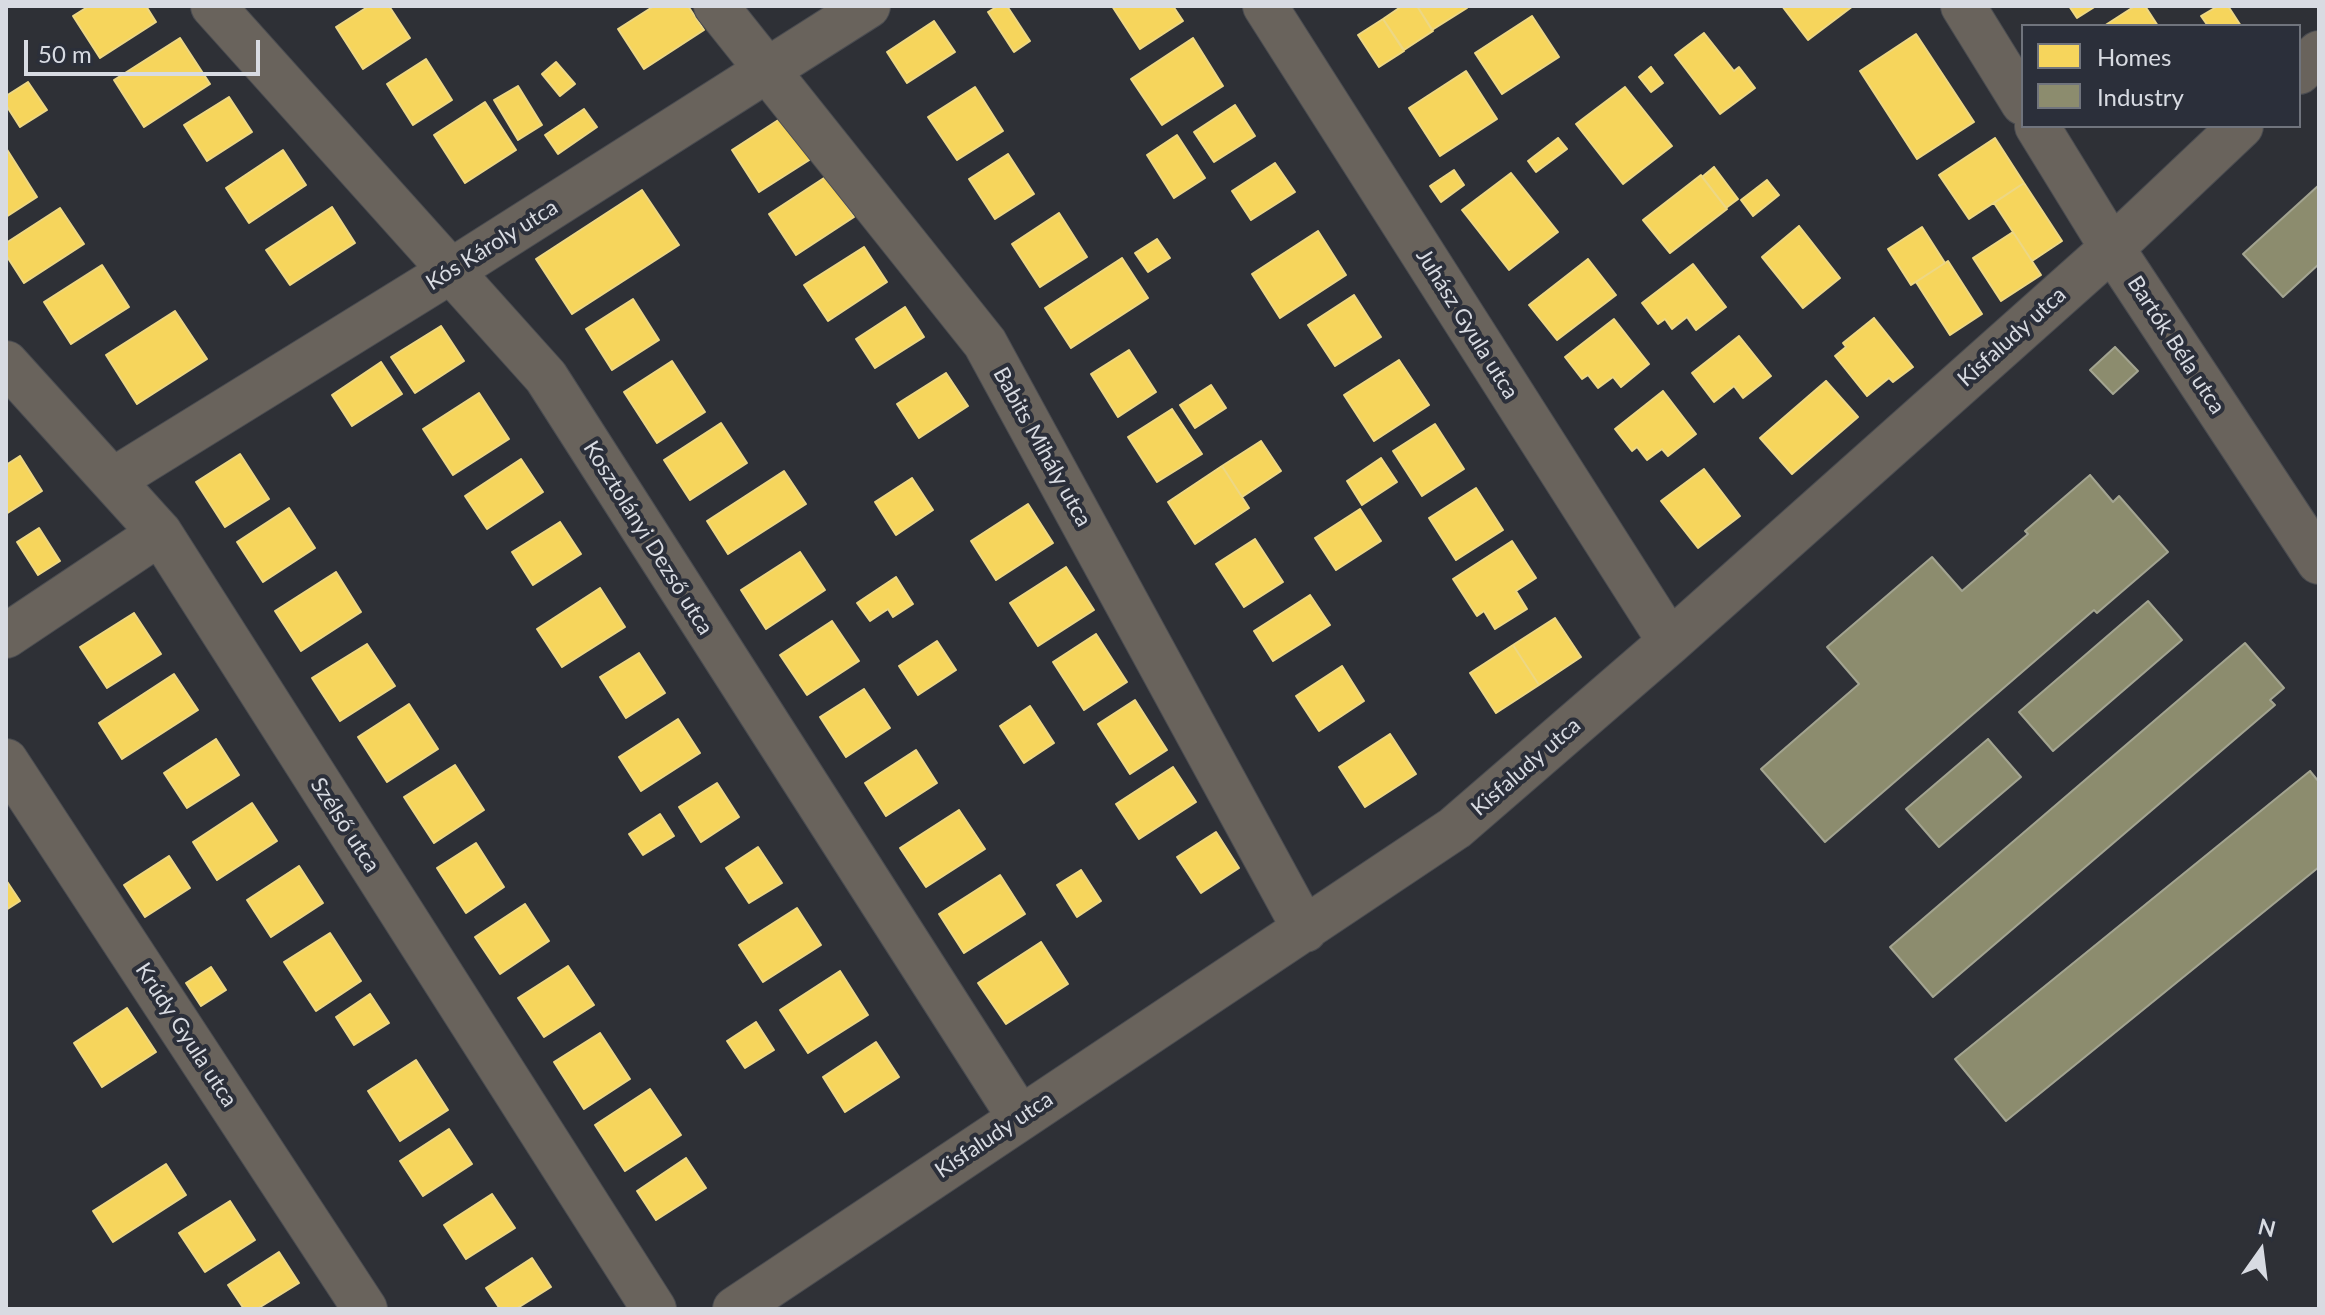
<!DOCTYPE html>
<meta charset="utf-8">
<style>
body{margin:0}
#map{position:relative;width:2325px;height:1315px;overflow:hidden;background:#2e3036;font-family:Lato,sans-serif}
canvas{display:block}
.frame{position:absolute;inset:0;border:8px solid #d8dbe2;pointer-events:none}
.legend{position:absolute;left:2021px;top:24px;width:280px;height:104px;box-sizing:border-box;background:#2b2f3a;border:2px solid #70747d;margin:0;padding:10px 14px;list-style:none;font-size:24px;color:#d8dbe2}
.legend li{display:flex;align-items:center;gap:16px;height:40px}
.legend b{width:40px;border:2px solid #70747d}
.north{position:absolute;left:2221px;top:1211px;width:80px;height:80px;-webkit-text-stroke:6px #2b2f3a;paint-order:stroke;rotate:14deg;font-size:22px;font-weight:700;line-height:32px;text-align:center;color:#d8dbe2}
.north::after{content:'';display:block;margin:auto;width:28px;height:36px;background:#d8dbe2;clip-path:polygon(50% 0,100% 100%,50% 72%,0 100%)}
.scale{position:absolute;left:24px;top:40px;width:236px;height:36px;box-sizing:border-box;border:4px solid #d8dbe2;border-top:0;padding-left:10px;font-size:24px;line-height:28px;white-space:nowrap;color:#d8dbe2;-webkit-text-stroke:6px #2b2f3a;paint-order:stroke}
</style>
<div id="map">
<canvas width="2325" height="1315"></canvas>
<div class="frame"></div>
<ul class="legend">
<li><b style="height:22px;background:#f6d55c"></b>Homes</li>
<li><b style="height:22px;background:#8c8c6e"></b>Industry</li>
</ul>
<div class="north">N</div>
<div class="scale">50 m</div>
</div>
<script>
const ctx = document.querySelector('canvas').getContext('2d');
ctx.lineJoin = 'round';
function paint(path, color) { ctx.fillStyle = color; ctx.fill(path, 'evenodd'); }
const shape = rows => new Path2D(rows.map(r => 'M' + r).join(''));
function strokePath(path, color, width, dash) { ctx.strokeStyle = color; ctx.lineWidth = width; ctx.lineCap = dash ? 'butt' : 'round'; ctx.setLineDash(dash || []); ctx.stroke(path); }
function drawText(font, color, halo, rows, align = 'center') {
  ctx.font = font + ' Lato,sans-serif'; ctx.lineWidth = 8; ctx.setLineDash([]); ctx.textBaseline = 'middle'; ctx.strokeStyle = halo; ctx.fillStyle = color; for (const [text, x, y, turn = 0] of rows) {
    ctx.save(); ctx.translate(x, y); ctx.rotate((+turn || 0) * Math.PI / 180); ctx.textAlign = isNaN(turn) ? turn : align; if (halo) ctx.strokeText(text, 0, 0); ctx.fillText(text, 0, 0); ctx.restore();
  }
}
const homes = shape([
 [89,6,146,6,156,22,100,58,73,16,89,6],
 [369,6,389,6,410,38,363,69,336,27,369,6],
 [654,6,688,6,704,30,644,69,618,29,654,6],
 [998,6,1007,6,1030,41,1014,52,988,12,998,6],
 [1112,6,1173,6,1183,21,1140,49,1112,6],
 [1402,6,1417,6,1433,31,1404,50,1383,19,1402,6],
 [1417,6,1466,6,1467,8,1432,30,1417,6],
 [1782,6,1853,6,1808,40,1782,6],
 [2069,6,2096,6,2077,18,2069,6],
 [2135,6,2145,6,2158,26,2104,26,2135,6],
 [2218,6,2228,6,2241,26,2208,26,2201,16,2218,6],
 [1532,16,1559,57,1502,94,1475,53,1532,16],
 [1383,19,1404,51,1379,67,1358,35,1383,19],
 [934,21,955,52,907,83,887,52,934,21],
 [1704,33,1734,71,1739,67,1755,88,1720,114,1675,55,1704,33],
 [1916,34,1974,122,1917,159,1860,71,1916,34],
 [180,38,210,84,144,127,114,80,180,38],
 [1193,38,1223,86,1162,125,1131,79,1193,38],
 [426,59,452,100,413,125,387,84,426,59],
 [556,62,575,84,560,96,542,74,556,62],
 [1651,67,1663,83,1651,92,1639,77,1651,67],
 [1466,71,1497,119,1440,156,1409,108,1466,71],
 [28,82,47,110,20,127,6,105,6,96,28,82],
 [518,86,542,125,518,140,494,100,518,86],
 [975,87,1003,131,957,160,928,117,975,87],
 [1625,87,1672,146,1623,184,1576,124,1625,87],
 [229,97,252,132,207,161,184,125,229,97],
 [485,102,516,150,465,183,434,135,485,102],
 [1235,105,1255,136,1214,162,1194,132,1235,105],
 [584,109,597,127,558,154,545,135,584,109],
 [786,115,814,157,759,192,732,150,786,115],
 [1177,135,1205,178,1174,198,1147,155,1177,135],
 [1558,138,1567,149,1536,172,1528,161,1558,138],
 [1995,138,2024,183,1969,219,1939,175,1995,138],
 [6,148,37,197,6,217,6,148],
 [283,150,306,185,249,223,226,188,283,150],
 [1008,154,1034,194,995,219,969,179,1008,154],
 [1275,163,1295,192,1251,220,1232,191,1275,163],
 [1714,167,1738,199,1726,208,1702,177,1714,167],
 [1454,170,1464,185,1441,202,1430,186,1454,170],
 [1511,173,1558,232,1509,270,1462,210,1511,173],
 [1701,175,1727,209,1670,253,1643,220,1701,175],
 [827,176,854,217,796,255,769,214,827,176],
 [1767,180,1779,195,1753,216,1741,200,1767,180],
 [2024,183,2062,241,2032,261,1994,203,2024,183],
 [642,190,679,245,572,314,536,259,642,190],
 [332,207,355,243,290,285,266,250,332,207],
 [60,208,84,244,24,283,6,255,6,243,60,208],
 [1059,213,1087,257,1040,287,1012,244,1059,213],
 [1799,226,1840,278,1803,308,1762,257,1799,226],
 [1922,227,1945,263,1911,285,1888,249,1922,227],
 [1318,231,1346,275,1280,318,1252,274,1318,231],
 [2013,232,2041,275,2001,301,1973,258,2013,232],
 [1157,239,1170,258,1148,272,1135,253,1157,239],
 [864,247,887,282,828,321,804,285,864,247],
 [1122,258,1148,298,1071,348,1045,308,1122,258],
 [1588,259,1616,295,1557,340,1529,305,1588,259],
 [1948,261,1982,314,1950,335,1916,282,1948,261],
 [1693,264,1726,307,1696,330,1687,317,1672,329,1665,319,1658,324,1642,303,1693,264],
 [102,265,129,307,71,344,44,302,102,265],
 [1354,295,1381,337,1335,366,1308,325,1354,295],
 [633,299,659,340,612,370,586,329,633,299],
 [905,307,924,337,875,368,856,339,905,307],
 [175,311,207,359,137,404,106,355,175,311],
 [1874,318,1913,367,1893,382,1889,378,1867,396,1835,356,1846,347,1843,343,1874,318],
 [1614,319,1649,364,1621,387,1613,377,1598,388,1588,375,1582,379,1565,357,1614,319],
 [441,326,464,361,415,393,391,357,441,326],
 [1739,336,1771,376,1743,398,1734,386,1714,402,1692,373,1739,336],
 [1129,350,1156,392,1118,417,1091,374,1129,350],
 [1399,360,1429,405,1374,441,1344,395,1399,360],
 [672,361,705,412,657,443,624,392,672,361],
 [381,362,402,394,352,426,332,395,381,362],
 [946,373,968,406,919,438,897,404,946,373],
 [1826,381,1858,417,1792,474,1760,438,1826,381],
 [1211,385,1226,408,1195,428,1180,405,1211,385],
 [1663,391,1696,434,1668,456,1662,449,1647,460,1637,447,1632,451,1615,429,1663,391],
 [479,393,509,439,453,475,423,429,479,393],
 [1172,409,1202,454,1157,482,1128,437,1172,409],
 [721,423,747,463,690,500,664,460,721,423],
 [1435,424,1464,469,1422,496,1393,451,1435,424],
 [1261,441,1281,471,1242,497,1222,466,1261,441],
 [240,454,269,499,225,527,196,482,240,454],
 [20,456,42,491,6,514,6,465,20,456],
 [1381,458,1397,482,1362,505,1347,481,1381,458],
 [521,459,543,492,487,529,465,496,521,459],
 [1222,466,1249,508,1195,544,1168,502,1222,466],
 [1704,469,1740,516,1698,548,1661,501,1704,469],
 [784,471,806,504,728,554,707,521,784,471],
 [912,478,933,510,896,535,875,502,912,478],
 [1476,488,1503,530,1456,560,1429,518,1476,488],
 [1028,504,1053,543,996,580,971,541,1028,504],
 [289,508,315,548,263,582,237,542,289,508],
 [1360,509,1381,541,1336,570,1315,538,1360,509],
 [560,522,581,554,533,585,512,552,560,522],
 [39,528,60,561,38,575,17,542,39,528],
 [1255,539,1283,582,1244,607,1216,564,1255,539],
 [1512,541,1536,578,1516,591,1527,609,1495,629,1484,611,1477,616,1453,579,1512,541],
 [800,552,825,590,766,629,741,590,800,552],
 [1066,567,1094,610,1038,646,1010,603,1066,567],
 [336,572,361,612,301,651,275,611,336,572],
 [896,577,913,604,893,617,888,609,870,621,857,603,896,577],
 [600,588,625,627,562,667,537,629,600,588],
 [1310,595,1330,625,1273,661,1254,631,1310,595],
 [134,613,161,654,107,688,80,647,134,613],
 [1555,618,1581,657,1539,685,1513,645,1555,618],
 [832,621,859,661,807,695,780,655,832,621],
 [1096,634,1127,682,1084,710,1053,662,1096,634],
 [937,641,956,670,918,695,899,666,937,641],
 [367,644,395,686,340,721,312,678,367,644],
 [1513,645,1539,685,1496,713,1470,673,1513,645],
 [639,653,665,693,626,718,600,677,639,653],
 [1342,666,1364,701,1319,731,1296,696,1342,666],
 [174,674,198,710,122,759,99,723,174,674],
 [864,689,890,728,846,757,820,717,864,689],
 [1135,700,1167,750,1130,774,1098,724,1135,700],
 [409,704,438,749,387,782,358,737,409,704],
 [1030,706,1054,743,1024,763,1000,726,1030,706],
 [678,719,700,753,641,791,619,757,678,719],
 [1390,734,1416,774,1365,807,1339,767,1390,734],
 [216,739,239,775,187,808,164,773,216,739],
 [916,750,937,783,886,816,865,783,916,750],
 [455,765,484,810,434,843,404,797,455,765],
 [1173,767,1196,802,1139,839,1116,804,1173,767],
 [717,783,739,817,701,842,679,807,717,783],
 [252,803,277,841,217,880,193,842,252,803],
 [959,810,985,849,926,887,900,848,959,810],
 [660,814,674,836,643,855,629,834,660,814],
 [1216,832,1239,868,1201,893,1177,857,1216,832],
 [476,843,504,887,466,913,437,868,476,843],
 [758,847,782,883,749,903,726,868,758,847],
 [169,856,190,888,145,917,124,885,169,856],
 [299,866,323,903,271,937,247,900,299,866],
 [1081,870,1101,901,1077,917,1057,885,1081,870],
 [1000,875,1025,914,964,953,939,914,1000,875],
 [6,880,20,901,6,910,6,880],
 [525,904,549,941,500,974,475,937,525,904],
 [797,908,821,945,763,982,739,945,797,908],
 [330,933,361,981,316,1011,284,962,330,933],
 [1041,942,1068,984,1006,1024,978,983,1041,942],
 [568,966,594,1005,544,1037,518,998,568,966],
 [211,967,226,990,201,1006,186,983,211,967],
 [840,971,868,1015,808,1053,780,1010,840,971],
 [370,994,389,1023,354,1045,336,1017,370,994],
 [127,1008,156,1052,102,1087,74,1043,127,1008],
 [756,1022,774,1050,745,1068,727,1041,756,1022],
 [600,1033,630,1079,584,1109,554,1062,600,1033],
 [876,1042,899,1077,845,1112,823,1077,876,1042],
 [416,1060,448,1110,400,1141,368,1091,416,1060],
 [650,1089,681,1135,625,1171,595,1125,650,1089],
 [449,1129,472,1164,423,1196,400,1161,449,1129],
 [686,1158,706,1188,656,1220,637,1191,686,1158],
 [166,1164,186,1195,113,1242,93,1211,166,1164],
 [492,1194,515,1228,466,1259,444,1225,492,1194],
 [230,1201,255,1240,205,1272,179,1233,230,1201],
 [279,1252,299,1283,257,1309,244,1309,228,1285,279,1252],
 [532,1258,551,1287,516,1309,500,1309,486,1288,532,1258]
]);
const industry = shape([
 [2319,185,2319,264,2283,297,2243,254,2319,185],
 [2115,347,2138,371,2113,394,2090,370,2115,347],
 [2090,475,2113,502,2119,496,2168,552,2097,613,2094,610,1825,842,1761,769,1859,684,1827,647,1932,557,1962,591,2028,534,2025,531,2090,475],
 [2148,601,2182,640,2053,751,2019,712,2148,601],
 [2245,643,2284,688,2270,700,2275,705,1933,997,1890,947,2245,643],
 [1988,739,2021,777,1939,847,1906,809,1988,739],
 [2310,771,2319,782,2319,867,2006,1121,1955,1059,2310,771]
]);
const minor = shape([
 [213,6,546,377,1020,1118],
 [716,6,985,343,1305,930],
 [1265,6,1670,642],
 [1963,6,2023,103],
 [2299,72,2319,53],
 [2037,126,2112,248,2319,562],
 [6,363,160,533,654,1309],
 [113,480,451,271,868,6],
 [6,636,160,533],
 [6,761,365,1309],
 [735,1309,1455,828,1670,642,2112,248,2241,126]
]);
const streetNames = [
 ["Kós Károly utca",492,245,-32],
 ["Juhász Gyula utca",1467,324,58],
 ["Kisfaludy utca",2012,337,-42],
 ["Bartók Béla utca",2176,345,57],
 ["Babits Mihály utca",1042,447,61],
 ["Kosztolányi Dezső utca",648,538,58],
 ["Kisfaludy utca",1526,767,-41],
 ["Szélső utca",345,825,57],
 ["Krúdy Gyula utca",186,1035,57],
 ["Kisfaludy utca",994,1135,-34]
];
paint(homes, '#f6d55c');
strokePath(homes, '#edd784', 2);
paint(industry, '#8c8c6e');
strokePath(industry, '#a3a491', 2);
strokePath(minor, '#4a4c51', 46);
strokePath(minor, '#69635c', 44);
drawText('22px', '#d8dbe2', '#2b2f3a', streetNames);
</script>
